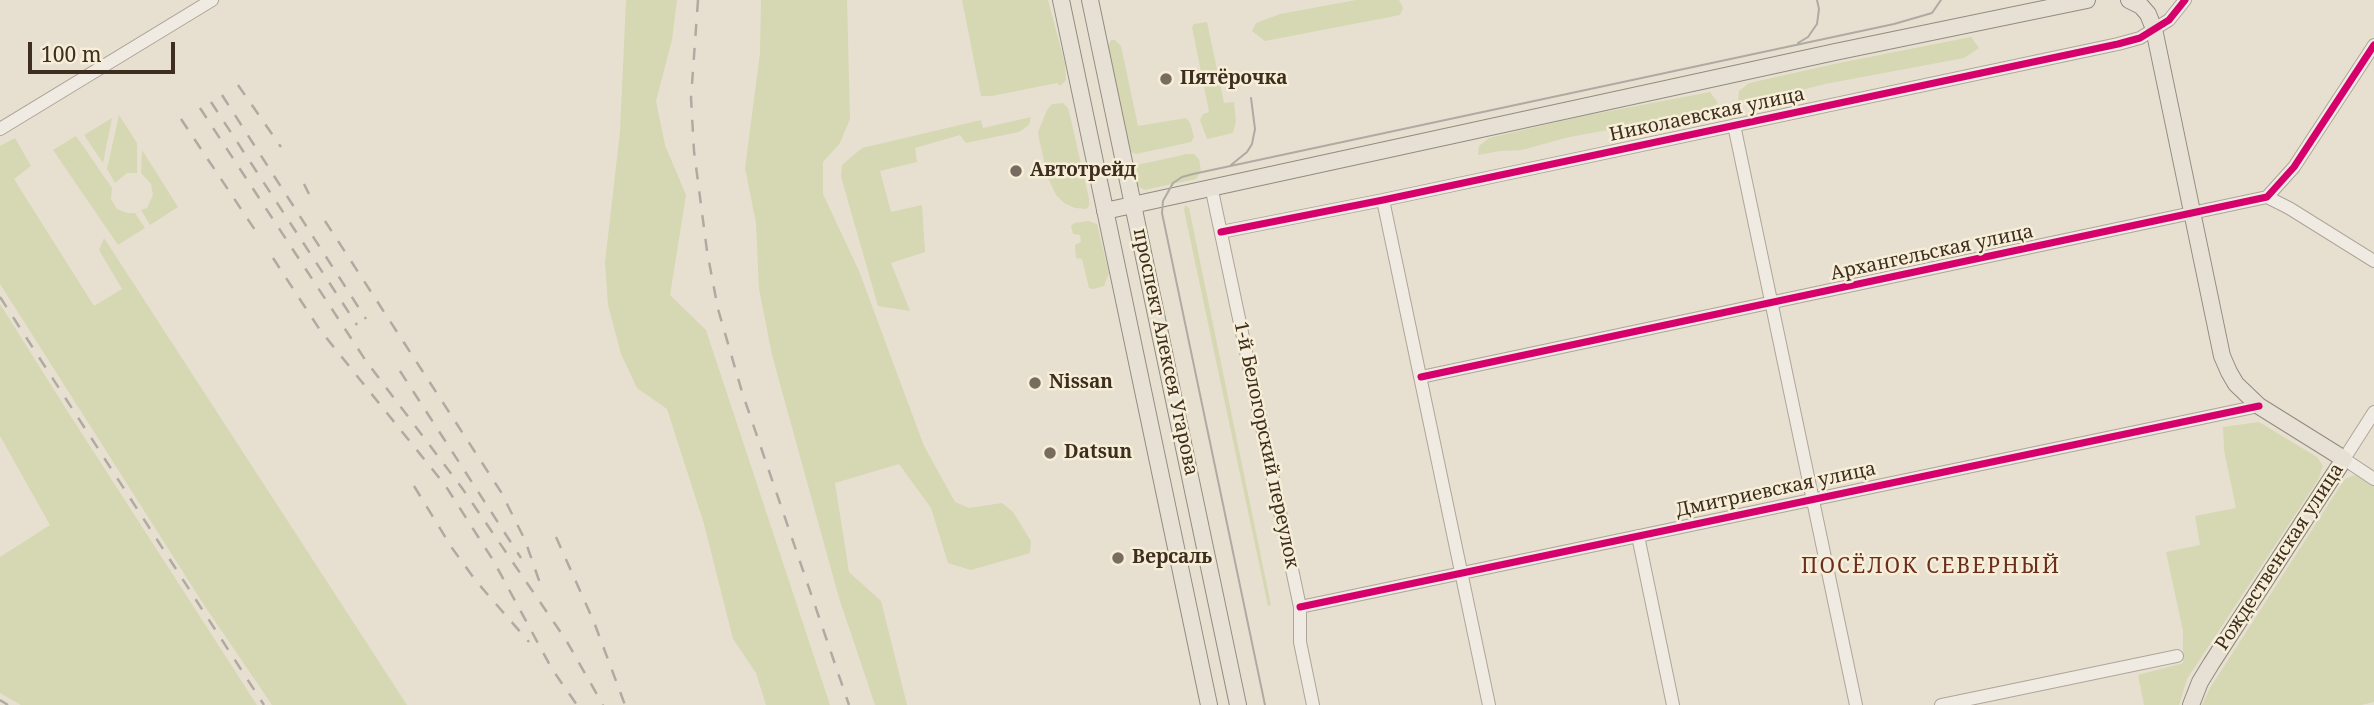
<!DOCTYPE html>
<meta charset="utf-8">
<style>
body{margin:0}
#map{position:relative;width:2374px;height:705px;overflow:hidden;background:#e7e0d1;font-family:"Noto Serif",serif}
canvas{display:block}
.scale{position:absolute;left:28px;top:42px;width:147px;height:32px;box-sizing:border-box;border:4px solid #3d2e20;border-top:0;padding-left:9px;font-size:21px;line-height:24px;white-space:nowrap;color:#3d2e20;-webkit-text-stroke:5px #f7eed8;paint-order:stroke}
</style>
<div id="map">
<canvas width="2374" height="705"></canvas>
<div class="scale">100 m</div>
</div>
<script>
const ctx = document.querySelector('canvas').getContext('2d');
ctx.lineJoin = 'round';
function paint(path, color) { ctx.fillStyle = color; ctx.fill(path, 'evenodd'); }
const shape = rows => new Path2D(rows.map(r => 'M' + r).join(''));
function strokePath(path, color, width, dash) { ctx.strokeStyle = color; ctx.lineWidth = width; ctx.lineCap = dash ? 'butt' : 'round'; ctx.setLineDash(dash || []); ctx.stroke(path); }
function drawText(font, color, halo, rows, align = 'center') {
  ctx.font = font + ' "Noto Serif",serif'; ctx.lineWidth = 5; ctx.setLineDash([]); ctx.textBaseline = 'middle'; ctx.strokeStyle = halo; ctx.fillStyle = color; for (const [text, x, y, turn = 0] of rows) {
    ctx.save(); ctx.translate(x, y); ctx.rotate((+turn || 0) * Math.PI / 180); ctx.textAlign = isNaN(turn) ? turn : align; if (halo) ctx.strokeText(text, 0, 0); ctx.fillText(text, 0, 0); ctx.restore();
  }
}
const green = shape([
 [626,0,677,0,672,40,656,101,665,145,686,195,670,295,706,330,830,705,766,705,756,673,733,639,704,524,667,409,637,388,621,354,608,305,605,262,620,132],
 [761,0,847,0,850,119,840,143,823,162,823,194,859,271,924,446,955,502,969,508,1002,503,1013,512,1031,541,1030,553,971,570,948,563,931,508,899,464,835,483,849,572,881,601,907,705,875,705,839,598,772,355,759,289,756,223,745,168,760,53],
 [962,0,1048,0,1065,64,1066,80,1060,86,1057,83,992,96,981,96],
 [1356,0,1399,0,1403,8,1400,15,1265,41,1252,31,1256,23,1280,14],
 [1207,22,1224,103,1234,102,1236,121,1233,133,1207,139,1200,120,1203,114,1209,112,1192,27,1194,24],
 [1971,37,1979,48,1964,58,1825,84,1782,95,1761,96,1738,101,1739,91,1749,83,1839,63],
 [1111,40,1115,40,1121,46,1138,126,1186,118,1190,123,1194,137,1191,142,1136,154,1131,152,1107,48],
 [1710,92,1718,103,1704,112,1565,138,1522,150,1500,151,1478,155,1479,146,1489,138,1579,117],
 [1063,103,1068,108,1071,120,1089,199,1089,206,1086,209,1075,208,1064,203,1056,195,1048,178,1039,139,1038,132,1047,110,1052,104],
 [119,115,137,143,137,173,127,173,115,183,107,169],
 [1031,117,1029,125,1019,132,966,143,960,135,915,148,917,162,880,171,891,212,922,205,925,252,891,263,910,311,878,306,841,177,842,165,862,148,981,120,983,128],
 [112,118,103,163,84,135],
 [76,136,112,188,111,199,117,209,127,213,135,213,145,228,118,245,53,150],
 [15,138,31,166,14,179,94,306,122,289,99,250,104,238,407,705,272,705,204,605,0,284,0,146],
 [142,150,178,207,150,225,141,210,147,208,153,195,151,184,141,173],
 [1187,154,1194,154,1199,159,1201,171,1196,179,1144,190,1137,186,1133,175,1133,167,1137,165],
 [1185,205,1189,208,1271,605,1268,606,1184,210],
 [1088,221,1097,224,1109,273,1104,286,1093,289,1089,288,1082,259,1076,258,1075,245,1081,242,1080,235,1073,234,1071,226,1074,223],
 [0,304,68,412,257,705,21,705,0,693,0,557,50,525,0,436],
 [2259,422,2317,457,2323,466,2318,480,2187,679,2179,705,2144,705,2138,675,2183,663,2183,631,2166,552,2200,545,2195,516,2236,508,2224,450,2223,427],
 [2354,475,2362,477,2374,486,2374,702,2361,705,2202,705,2210,688,2337,491,2345,479]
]);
const minor = shape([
 [1734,125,1856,705],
 [0,129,212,0],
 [1211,186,1300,607,1300,642,1313,705],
 [2267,197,2289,208,2374,261],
 [1383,200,1489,705],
 [1221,232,1383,200,2118,44,2140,38,2169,20,2185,0],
 [1421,377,2267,197,2294,167,2374,45],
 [2374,412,2344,459,2374,479],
 [1638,536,1673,705],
 [1300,607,2259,406],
 [1941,705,2177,656]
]);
const major = shape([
 [1061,0,1209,705],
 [1090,0,1238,705],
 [2129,0,2141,6,2148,14,2154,29,2222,356,2229,372,2236,384,2259,406,2344,459,2211,664,2200,682,2191,705],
 [1105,211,1835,52,2087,0]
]);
const tram = shape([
 [1798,43,1808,37,1817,24,1819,9,1817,0],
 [1231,165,1247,152,1252,144,1255,129,1251,98],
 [1265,705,1162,213,1163,201,1173,183,1182,177,1193,174,1894,24,1932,13,1941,0]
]);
const rail = shape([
 [698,0,691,98,694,151,707,251,718,309,742,392,849,705],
 [238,85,281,147],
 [222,95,366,319],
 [211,102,357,325],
 [200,108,366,361,462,488,566,640,603,705],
 [181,119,257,233],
 [304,184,309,194],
 [325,221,501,492,525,540,542,589],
 [273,258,320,330,445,485,493,560,552,669,577,705],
 [0,297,264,705],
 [400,371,521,558],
 [414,486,452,548,476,581,529,642],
 [556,537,594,622,625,705],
 [0,700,8,705]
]);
const cycleway = shape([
 [1221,232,1383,200,2118,44,2140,38,2169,20,2185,0],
 [1421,377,2267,197,2294,167,2374,45],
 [1300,607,2259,406]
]);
const markers = [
 [1166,79,7,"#786c5e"],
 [1016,171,7,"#786c5e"],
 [1035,383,7,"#786c5e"],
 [1050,453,7,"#786c5e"],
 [1118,558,7,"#786c5e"]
];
const poiNames = [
 ["Пятёрочка",1180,79],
 ["Автотрейд",1030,171],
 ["Nissan",1049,383],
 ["Datsun",1064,453],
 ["Версаль",1132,558]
];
const streetNames = [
 ["Николаевская улица",1707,115,-12],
 ["Архангельская улица",1932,253,-12],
 ["проспект Алексея Угарова",1165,352,78],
 ["1-й Белогорский переулок",1266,445,78],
 ["Дмитриевская улица",1776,490,-12],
 ["Рождественская улица",2280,557,-57]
];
const neighbourhoodNames = [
 ["ПОСЁЛОК СЕВЕРНЫЙ",1931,567]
];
paint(green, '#d6d7b3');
strokePath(minor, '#ada599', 14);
strokePath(major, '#928b80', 18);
strokePath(minor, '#efebe3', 12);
strokePath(major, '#e6e1d4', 16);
strokePath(tram, '#afaaa2', 2);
strokePath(rail, '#afaaa2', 2.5, [12, 12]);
strokePath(cycleway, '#d6006c', 7);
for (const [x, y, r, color] of markers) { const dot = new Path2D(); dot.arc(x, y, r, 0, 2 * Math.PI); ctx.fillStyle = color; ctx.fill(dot); strokePath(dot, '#f7eed8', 2.5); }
drawText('bold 19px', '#3d2e20', '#f7eed8', poiNames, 'left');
drawText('19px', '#3d2e20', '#f7eed8', streetNames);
ctx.letterSpacing = '2px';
drawText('21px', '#6b2e1e', '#f7eed8', neighbourhoodNames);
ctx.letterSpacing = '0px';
</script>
